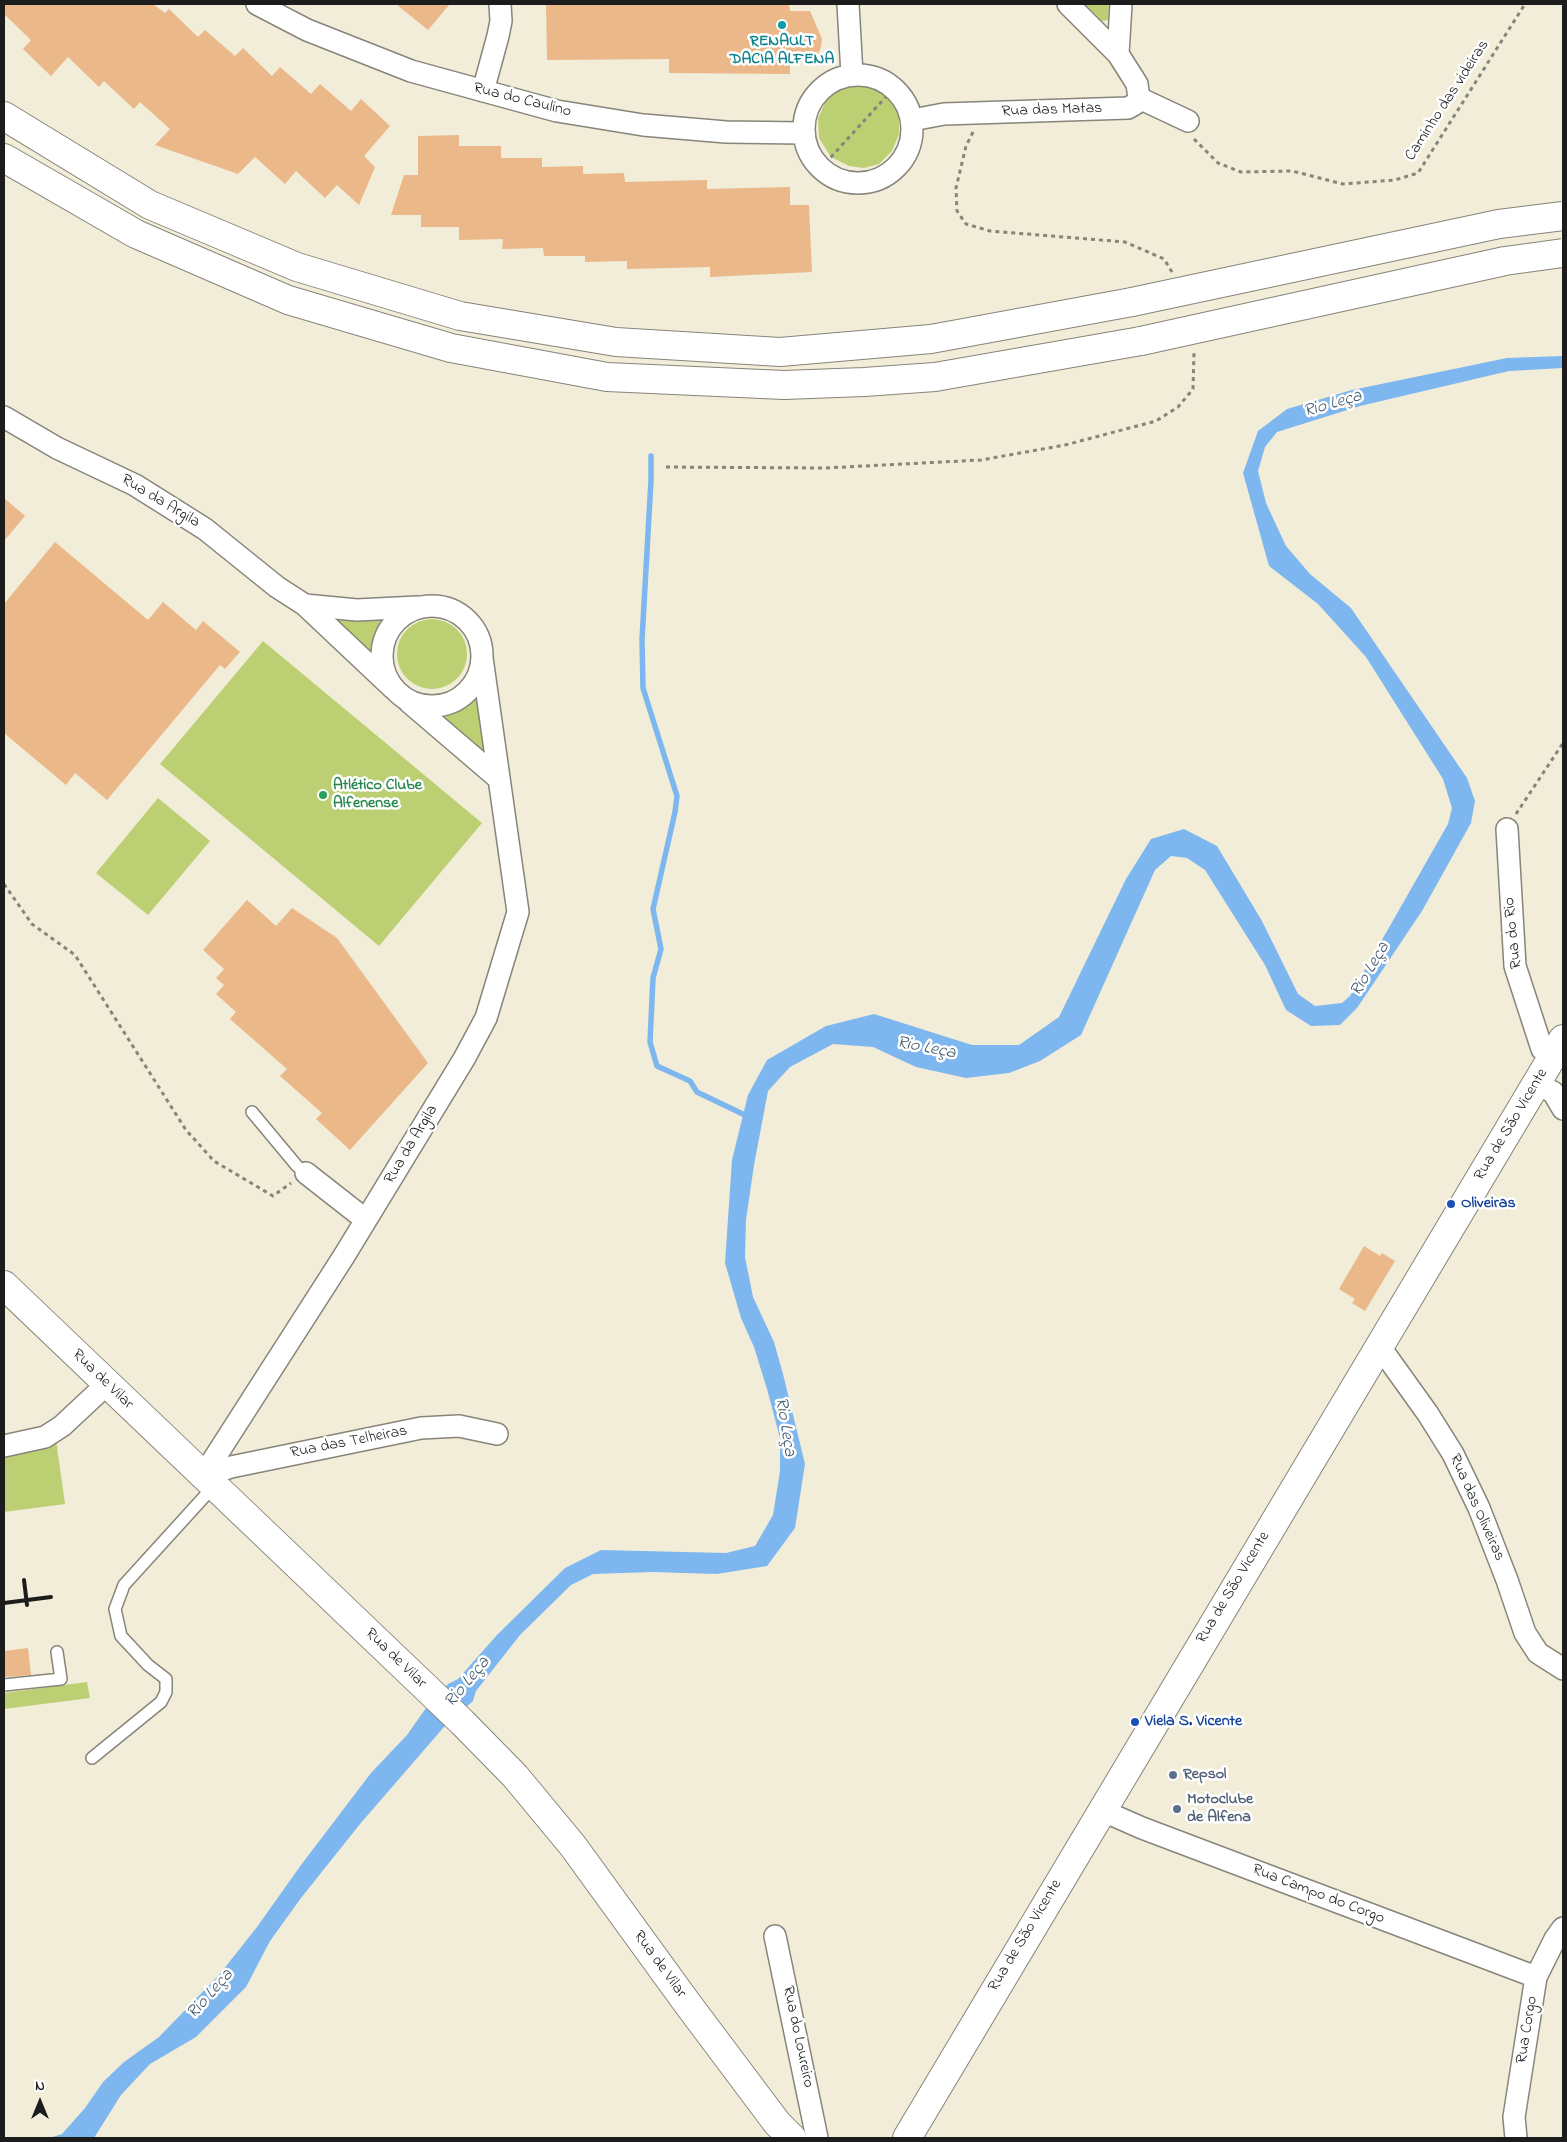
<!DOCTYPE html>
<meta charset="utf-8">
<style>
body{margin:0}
#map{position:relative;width:1567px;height:2142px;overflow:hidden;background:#f2edd8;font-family:"Indie Flower",sans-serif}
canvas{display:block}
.frame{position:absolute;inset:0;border:5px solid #1c1c1c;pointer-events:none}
.north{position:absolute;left:15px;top:2077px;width:50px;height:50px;-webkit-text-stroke:4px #fff;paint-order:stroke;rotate:0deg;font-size:14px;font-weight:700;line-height:20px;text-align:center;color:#1c1c1c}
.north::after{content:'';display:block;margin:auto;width:18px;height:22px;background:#1c1c1c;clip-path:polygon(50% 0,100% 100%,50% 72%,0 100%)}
</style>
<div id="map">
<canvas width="1567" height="2142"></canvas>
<div class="frame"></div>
<div class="north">N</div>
</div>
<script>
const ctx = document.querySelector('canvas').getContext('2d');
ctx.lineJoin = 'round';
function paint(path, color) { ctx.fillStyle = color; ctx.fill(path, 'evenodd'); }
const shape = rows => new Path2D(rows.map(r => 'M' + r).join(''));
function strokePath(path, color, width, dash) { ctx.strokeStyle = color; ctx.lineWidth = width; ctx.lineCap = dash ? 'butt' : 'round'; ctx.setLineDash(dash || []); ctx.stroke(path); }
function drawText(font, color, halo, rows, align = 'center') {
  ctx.font = font + ' "Indie Flower",sans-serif'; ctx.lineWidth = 5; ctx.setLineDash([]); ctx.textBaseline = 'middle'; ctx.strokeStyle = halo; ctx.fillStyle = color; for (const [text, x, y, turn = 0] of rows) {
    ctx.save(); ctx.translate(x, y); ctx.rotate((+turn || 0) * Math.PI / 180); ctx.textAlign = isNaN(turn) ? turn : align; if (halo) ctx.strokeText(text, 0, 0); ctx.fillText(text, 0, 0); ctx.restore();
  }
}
const green = shape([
 [1085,4,1109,4,1108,20,1102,21],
 [863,86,880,91,892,102,899,116,899,134,892,151,879,164,864,168,849,166,831,157,819,138,818,119,826,100,841,88],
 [326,615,382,617,373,640,371,653],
 '397 654a35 35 0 1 1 70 0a35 35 0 1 1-70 0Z',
 [263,641,482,823,379,946,160,764],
 [476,696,484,750,483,751,441,715,461,707],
 [158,798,210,841,148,915,96,873],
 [56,1440,65,1504,4,1512,4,1457,44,1449],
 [87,1682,90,1698,4,1709,4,1693]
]);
const water = shape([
 [1563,356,1563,368,1509,371,1360,406,1277,432,1265,447,1258,471,1266,503,1286,546,1310,574,1351,608,1467,778,1475,801,1471,823,1422,911,1357,1008,1340,1025,1311,1026,1286,1010,1265,965,1205,870,1187,858,1171,856,1155,870,1081,1035,1040,1061,1009,1073,966,1078,916,1067,873,1047,833,1044,790,1067,768,1091,754,1165,746,1220,745,1257,753,1297,774,1342,783,1374,805,1464,795,1528,767,1566,717,1574,653,1572,593,1574,571,1585,520,1635,476,1691,473,1701,444,1727,360,1824,301,1898,270,1941,246,1987,196,2037,150,2064,121,2095,94,2138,49,2138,62,2134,85,2108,103,2082,124,2062,159,2037,219,1975,257,1927,301,1865,371,1773,407,1735,426,1708,448,1684,458,1679,497,1635,565,1568,601,1550,726,1553,755,1546,773,1515,780,1471,780,1438,767,1389,754,1347,741,1318,725,1263,732,1160,748,1095,767,1060,826,1026,874,1014,972,1045,1019,1045,1059,1017,1126,879,1151,839,1184,829,1217,846,1262,921,1298,994,1315,1006,1342,1003,1350,996,1448,824,1452,808,1443,779,1366,657,1318,604,1269,566,1243,473,1258,431,1287,409,1352,390,1507,358]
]);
const stream = shape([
 [651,456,651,480,642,640,643,688,677,796,675,812,653,909,661,949,653,978,650,1042,657,1066,690,1081,697,1092,749,1117]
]);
const building = shape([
 [4,4,153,4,165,13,169,9,198,37,205,30,235,56,243,48,272,76,280,67,311,94,320,84,351,111,361,99,390,126,364,156,375,167,359,205,337,185,325,198,296,171,285,184,255,157,238,174,155,145,170,129,140,102,134,109,104,81,99,87,68,57,51,76,23,49,31,40,4,14],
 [396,4,450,4,428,30],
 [546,4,789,4,790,11,810,11,822,39,821,47,818,55,790,54,790,74,669,73,669,59,547,60],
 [459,135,459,146,501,146,501,158,542,158,542,167,583,166,583,174,624,173,625,182,707,180,707,189,790,187,790,205,809,205,812,272,710,277,710,267,627,269,627,261,585,262,585,256,544,256,543,248,502,249,503,239,459,240,459,227,421,227,421,215,391,215,404,175,418,175,418,136],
 [4,498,25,516,4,541],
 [55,542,148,620,163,602,196,630,203,621,240,652,225,669,220,665,107,800,75,773,66,785,4,733,4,604],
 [247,900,276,926,292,908,337,938,428,1063,350,1150,316,1119,322,1113,280,1076,287,1069,230,1019,236,1012,216,994,224,985,216,978,224,969,203,950],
 [1364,1246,1380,1256,1382,1253,1395,1261,1365,1311,1352,1303,1355,1299,1339,1289],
 [28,1648,31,1675,4,1677,4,1651]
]);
const path = shape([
 [973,132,966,146,956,188,957,211,966,224,990,231,1125,242,1164,259,1172,272],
 [1194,139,1218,163,1241,172,1292,171,1343,184,1395,180,1418,173,1525,4],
 [818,167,831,157,894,88],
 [666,467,825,468,981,460,1065,445,1156,421,1178,407,1193,389,1194,352],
 [1516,814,1563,743],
 [4,884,32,924,75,955,186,1130,214,1161,273,1196,291,1183]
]);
const service = shape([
 [252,1112,297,1166,306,1173],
 [4,1685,61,1679,57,1652],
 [92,1758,161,1702,166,1692,166,1679,148,1665,121,1636,115,1609,124,1585,214,1486]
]);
const minor = shape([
 [257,4,307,30,411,71,557,111,643,125,726,132,803,133],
 [848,4,852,75],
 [1118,54,1121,4],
 '804 129a54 54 0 1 1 108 0a54 54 0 1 1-108 0Z',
 [483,91,498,36,501,21,500,4],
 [1139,98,1188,121],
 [912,120,944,114,1128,108,1135,104,1139,98,1137,84,1118,54,1068,4],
 [4,417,57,448,135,485,205,529,277,587,305,605,393,688],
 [305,605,357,610,417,607],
 '382 656a50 50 0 1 1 100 0a50 50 0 1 1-100 0Z',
 [409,702,499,779],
 [1507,829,1515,966,1542,1049,1554,1055],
 [1536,1084,1553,1092,1563,1109],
 [306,1173,366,1220],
 [1380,1347,1428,1414,1453,1454,1479,1508,1507,1580,1525,1633,1538,1653,1563,1669],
 [4,1446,45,1437,62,1426,107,1384],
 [203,1476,344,1256,464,1059,486,1018,518,912,482,658],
 [203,1476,231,1467,421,1428,459,1426,497,1434],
 [1101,1810,1142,1828,1536,1977],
 [775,1936,817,2138],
 [1516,2138,1514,2117,1536,1977,1555,1939,1563,1928]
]);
const tertiary = shape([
 [4,1285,462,1722,515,1776,573,1846,687,2003,777,2123,792,2138]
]);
const secondary = shape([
 [907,2138,1563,1039]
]);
const motorway = shape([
 [4,116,150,205,297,267,460,316,616,342,780,352,931,339,1132,302],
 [4,158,136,234,288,300,451,348,607,377,784,385,864,382,935,377,1141,341]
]);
const rail = shape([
 [24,1580,27,1605],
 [4,1603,51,1597]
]);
const motorwayBridge = shape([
 [1132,302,1499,224,1563,216],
 [1141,341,1505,261,1563,253]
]);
const markers = [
 [782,25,5,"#0f9aa8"],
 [323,795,5,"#2e9e5b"],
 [1451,1204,5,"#1a4fb4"],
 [1135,1722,5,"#1a4fb4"],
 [1173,1775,5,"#5c6f8a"],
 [1177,1809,5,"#5c6f8a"]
];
const cultureNames = [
 ["RENAULT",782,42],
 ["DACIA ALFENA",782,60]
];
const streetNames = [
 ["Rua do Caulino",522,101,14],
 ["Caminho das videiras",1448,101,-57],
 ["Rua das Matas",1052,111,-2],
 ["Rua da Argila",160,502,31],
 ["Rua do Rio",1514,933,-96],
 ["Rua de São Vicente",1512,1125,-59],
 ["Rua da Argila",412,1145,-59],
 ["Rua de Vilar",102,1380,44],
 ["Rua das Telheiras",349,1443,-11],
 ["Rua das Oliveiras",1476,1508,66],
 ["Rua de São Vicente",1234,1588,-59],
 ["Rua de Vilar",395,1659,44],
 ["Rua Campo do Corgo",1318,1895,21],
 ["Rua de São Vicente",1026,1936,-59],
 ["Rua de Vilar",659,1965,54],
 ["Rua Corgo",1528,2030,-81],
 ["Rua do Loureiro",797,2037,78]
];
const leisureNames = [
 ["Atlético Clube",333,786],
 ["Alfenense",333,804]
];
const transitNames = [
 ["Oliveiras",1461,1204],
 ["Viela S. Vicente",1145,1722]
];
const serviceNames = [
 ["Repsol",1183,1775],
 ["Motoclube",1187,1800],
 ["de Alfena",1187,1818]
];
const waterNames = [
 ["Rio Leça",1333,405,-16],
 ["Rio Leça",1371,970,-59],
 ["Rio Leça",926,1049,11],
 ["Rio Leça",784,1427,81],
 ["Rio Leça",468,1683,-50],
 ["Rio Leça",211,1995,-48]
];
paint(green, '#bcd073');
paint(water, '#7eb7ef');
strokePath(stream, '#7eb7ef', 5.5);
paint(building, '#eab889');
strokePath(service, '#87847a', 14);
strokePath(minor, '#87847a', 24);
strokePath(tertiary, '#87847a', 30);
strokePath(secondary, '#87847a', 30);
strokePath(motorway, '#87847a', 30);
strokePath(path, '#87847a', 3, [4, 4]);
strokePath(service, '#fff', 11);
strokePath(minor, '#fff', 21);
strokePath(tertiary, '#fff', 28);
strokePath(secondary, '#fff', 28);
strokePath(motorway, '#fff', 28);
strokePath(rail, '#1c1c1c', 4);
strokePath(motorwayBridge, '#87847a', 30, []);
strokePath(motorwayBridge, '#fff', 28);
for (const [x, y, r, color] of markers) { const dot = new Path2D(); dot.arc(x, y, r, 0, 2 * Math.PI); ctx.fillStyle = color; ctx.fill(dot); strokePath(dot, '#fff', 2); }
drawText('bold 16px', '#0d838f', '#fff', cultureNames);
drawText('16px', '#1c1c1c', '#fff', streetNames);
drawText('bold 16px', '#27864d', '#fff', leisureNames, 'left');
drawText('bold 16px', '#164399', '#fff', transitNames, 'left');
drawText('bold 16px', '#4e5e75', '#fff', serviceNames, 'left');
drawText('italic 18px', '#435a70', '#fff', waterNames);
</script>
